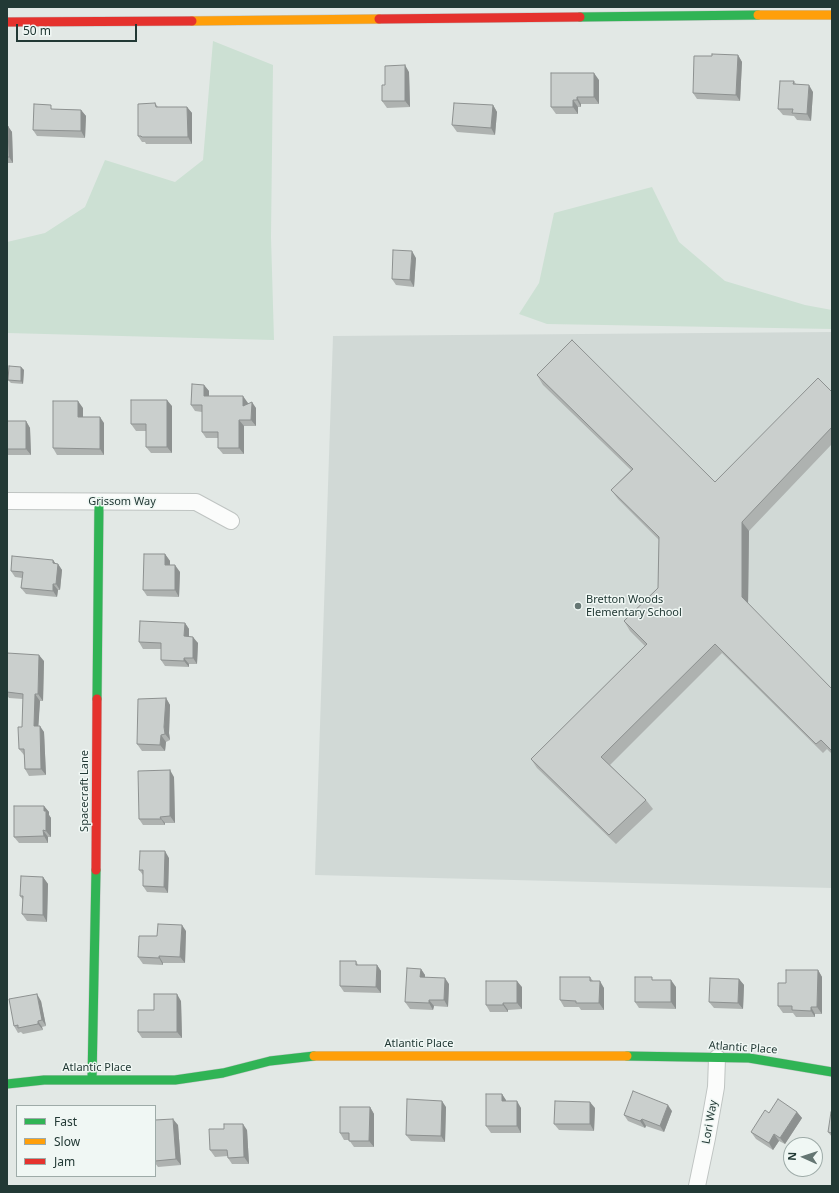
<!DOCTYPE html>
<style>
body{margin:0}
#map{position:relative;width:839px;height:1193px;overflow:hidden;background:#e2e8e5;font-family:"Noto Sans",sans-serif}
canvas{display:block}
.frame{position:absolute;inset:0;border:8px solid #223935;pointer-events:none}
.legend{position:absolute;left:16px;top:1105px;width:140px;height:72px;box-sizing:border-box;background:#f0f7f4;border:1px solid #9eaba8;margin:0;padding:5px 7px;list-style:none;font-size:12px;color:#223935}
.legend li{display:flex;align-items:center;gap:8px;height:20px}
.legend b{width:20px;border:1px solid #9eaba8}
.north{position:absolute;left:783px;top:1137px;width:40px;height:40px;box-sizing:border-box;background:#f0f7f4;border:1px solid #9eaba8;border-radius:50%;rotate:273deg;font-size:11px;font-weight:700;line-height:16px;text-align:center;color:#223935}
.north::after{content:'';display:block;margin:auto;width:14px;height:18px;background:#657673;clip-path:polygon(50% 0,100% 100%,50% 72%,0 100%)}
.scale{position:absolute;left:16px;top:24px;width:121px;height:18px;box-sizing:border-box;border:2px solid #223935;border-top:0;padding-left:5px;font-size:12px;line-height:14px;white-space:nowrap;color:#223935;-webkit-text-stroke:3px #f0f7f4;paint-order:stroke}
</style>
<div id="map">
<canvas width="839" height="1193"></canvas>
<div class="frame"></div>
<ul class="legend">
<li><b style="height:5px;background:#30b455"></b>Fast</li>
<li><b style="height:5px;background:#ff9f0a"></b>Slow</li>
<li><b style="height:5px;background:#e5322d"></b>Jam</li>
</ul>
<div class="north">N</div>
<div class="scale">50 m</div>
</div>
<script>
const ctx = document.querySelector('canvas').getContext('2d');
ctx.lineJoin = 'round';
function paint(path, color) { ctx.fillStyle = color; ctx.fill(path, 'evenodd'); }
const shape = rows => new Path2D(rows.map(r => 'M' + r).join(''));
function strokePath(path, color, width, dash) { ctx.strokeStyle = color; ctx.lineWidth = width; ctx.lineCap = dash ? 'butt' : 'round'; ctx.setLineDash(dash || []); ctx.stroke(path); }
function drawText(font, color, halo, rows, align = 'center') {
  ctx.font = font + ' "Noto Sans",sans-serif'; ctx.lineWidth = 3; ctx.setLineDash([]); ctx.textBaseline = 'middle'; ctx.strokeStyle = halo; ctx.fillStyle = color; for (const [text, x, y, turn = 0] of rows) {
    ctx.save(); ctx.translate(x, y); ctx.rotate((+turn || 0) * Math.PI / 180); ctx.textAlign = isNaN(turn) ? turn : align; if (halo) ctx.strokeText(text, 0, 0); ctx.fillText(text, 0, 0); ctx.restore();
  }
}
const built = shape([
 [832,332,832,888,315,875,333,336]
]);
const green = shape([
 [213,41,273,65,271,237,274,340,7,333,7,242,45,233,85,207,105,160,175,182,203,160],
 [652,187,679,242,725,281,805,305,832,310,832,329,547,324,519,314,539,283,554,213]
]);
const street = shape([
 [7,501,196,502,231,521],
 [697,1186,707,1138,716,1087,717,1058]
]);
const fast = shape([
 [580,17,758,15],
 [97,699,99,502],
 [627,1056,749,1058,832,1072],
 [92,1079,96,870],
 [7,1084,44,1080,175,1080,223,1073,270,1061,314,1056]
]);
const slow = shape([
 [758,15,832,15],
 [192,21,379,19],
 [314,1056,627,1056]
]);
const jam = shape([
 [379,19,580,17],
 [7,22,192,21],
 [96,870,97,699]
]);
const wall = shape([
 [738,55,742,62,740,101,697,99,693,93,712,56],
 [409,72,410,107,387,108,382,101,385,85],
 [599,80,599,104,581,104,581,107,578,107,578,114,556,114,551,107],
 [794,81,796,84,813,92,811,121,797,120,794,116,783,115,778,109],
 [155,103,158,107,187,107,192,113,192,144,146,144,145,142,142,142,138,136],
 [493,105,497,112,495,135,457,132,452,125],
 [54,109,81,110,86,116,85,138,37,136,33,130],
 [7,126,12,132,13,163,7,163],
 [416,258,414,287,396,285,392,279],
 [21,367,24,370,23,384,11,383,8,380],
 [537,375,715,482,832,392,832,444,749,531,748,604,832,689,832,754,827,749,823,753,722,653,610,765,646,800,653,809,616,844,537,768,531,759,645,646,630,631,624,621,658,588,659,540,618,499,611,490,631,470,543,385],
 [204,385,209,391,209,396,248,403,248,404,256,408,256,426,244,426,244,454,223,454,218,448,218,438,206,438,202,432,202,412,195,411,191,405],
 [172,406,172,453,151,453,146,447,146,431,136,431,131,424],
 [83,408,83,417,104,423,104,455,57,455,53,448],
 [7,421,26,421,30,428,31,455,7,455],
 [165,554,170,561,170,565,180,572,179,597,147,596,143,590],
 [53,560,56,564,58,564,62,570,60,590,58,590,57,597,26,594,21,588,22,578,15,577,11,571],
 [185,623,189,629,189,637,198,643,197,664,189,664,189,667,165,666,161,660,161,649,143,649,139,642],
 [7,653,44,661,43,701,40,701,38,726,44,732,46,775,29,776,25,769,24,755,19,749,22,727,23,699,9,698,7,695],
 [166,698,170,705,169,733,170,740,166,742,165,751,142,751,137,744],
 [174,777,175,823,165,823,165,825,143,825,139,819],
 [44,806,49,812,49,815,51,818,51,837,48,837,48,843,19,843,14,837],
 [169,858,168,893,147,892,143,886,143,875,139,870],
 [43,877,48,884,47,922,27,921,22,914,23,900,20,896],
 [186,931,185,963,163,963,163,965,143,964,138,957,157,936],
 [356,961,358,965,377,965,381,971,381,993,344,992,340,986],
 [421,969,425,975,425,977,449,984,448,1007,434,1006,433,1010,410,1009,405,1002],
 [818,970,822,977,822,1014,815,1014,815,1017,796,1017,793,1013,783,1013,778,1006,786,983],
 [590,977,593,981,604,988,604,1010,581,1010,579,1007,564,1007,560,1000],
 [739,979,744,985,743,1009,714,1008,709,1002],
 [654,980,676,987,676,1009,639,1008,635,1002],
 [522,987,522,1009,508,1010,508,1012,490,1012,486,1005],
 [41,1001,46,1026,42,1027,43,1030,23,1034,21,1032,18,1033,14,1026],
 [181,1001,182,1038,142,1038,138,1032],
 [502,1094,506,1101,521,1108,521,1133,491,1133,486,1126],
 [370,1107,374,1114,374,1147,354,1147,349,1140,344,1140,340,1133],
 [446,1107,445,1142,411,1141,406,1135],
 [595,1108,594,1131,559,1130,554,1124],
 [672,1111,664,1132,646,1126,645,1128,628,1121,624,1115],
 [797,1112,802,1118,785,1144,779,1141,773,1150,756,1139,751,1132,769,1113],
 [832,1112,832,1141,831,1140,832,1137,828,1132],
 [155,1120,178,1125,181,1165,158,1167,155,1163],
 [224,1129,247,1130,249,1164,232,1164,228,1158,228,1156,215,1157,210,1150]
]);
const shadedWall = shape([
 [738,55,742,62,740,101,736,95],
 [405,65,409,72,410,107,405,101],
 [594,73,599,80,599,104,594,97],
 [809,85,813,92,811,121,807,114],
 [577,97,581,104,581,107,577,100],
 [573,100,578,107,578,114,573,107],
 [493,105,497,112,495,135,491,128],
 [187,107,192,113,192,144,188,137],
 [81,110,86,116,85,138,81,131],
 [8,126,12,132,13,163,9,157],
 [412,251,416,258,414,287,410,280],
 [21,367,24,370,23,384,21,381],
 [204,385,209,391,209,402,204,396],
 [243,396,248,403,248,413,243,406],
 [167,400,172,406,172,453,167,447],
 [78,401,83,408,83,423,78,417],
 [252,402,256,408,256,426,251,420],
 [100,417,104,423,104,455,100,449],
 [239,420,244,426,244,454,239,448],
 [26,421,30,428,31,455,26,449],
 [742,522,749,531,748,607,742,597],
 [165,554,170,561,170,571,165,565],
 [53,560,57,566,58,564,62,570,60,590,56,584,53,563],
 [175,565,180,572,179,597,175,590],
 [53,584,58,590,57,597,53,591],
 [185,623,189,629,189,643,184,636],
 [193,637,198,643,197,664,193,658],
 [39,655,44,661,43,701,38,694],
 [184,658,189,664,189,667,184,661],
 [35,694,40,701,38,733,34,726],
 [166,698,170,705,169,733,170,740,165,734,164,727],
 [40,726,44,732,46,775,41,769],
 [161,735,166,742,165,751,160,745],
 [170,770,174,777,175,823,170,816],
 [44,806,49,812,49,815,51,818,51,837,46,831,44,811],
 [160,817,165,823,165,825,161,819],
 [43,830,48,837,48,843,44,836],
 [165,851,169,858,168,893,164,887],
 [43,877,48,884,47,922,43,915],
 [182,925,186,931,185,963,180,957],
 [159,956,163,963,163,965,159,958],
 [377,965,381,971,381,993,376,987],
 [421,969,425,975,425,983,420,977],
 [818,970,822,977,822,1014,817,1007],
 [445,978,449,984,448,1007,444,1000],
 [739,979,744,985,743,1009,738,1003],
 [671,980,676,987,676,1009,671,1002],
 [517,981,522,987,522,1009,517,1003],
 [600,981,604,988,604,1010,599,1003],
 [37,994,41,1001,46,1026,42,1020],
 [177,994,181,1001,182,1038,177,1032],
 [429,1000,434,1006,433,1010,429,1003],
 [503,1003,508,1010,508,1012,503,1005],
 [811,1007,815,1014,815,1017,811,1011],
 [38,1021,42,1027,43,1030,38,1024],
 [502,1094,506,1100,506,1108,502,1101],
 [442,1101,446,1107,445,1142,441,1136],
 [517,1101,521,1108,521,1133,517,1126],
 [590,1102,595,1108,594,1131,590,1124],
 [668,1105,672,1111,664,1132,660,1126],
 [370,1107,374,1114,374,1147,369,1141],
 [797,1112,802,1118,785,1144,780,1138],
 [173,1119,178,1125,181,1165,176,1159],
 [642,1119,646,1126,645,1128,640,1121],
 [243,1124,247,1130,249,1164,244,1157],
 [774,1134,779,1141,773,1150,769,1143]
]);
const building = shape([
 [712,54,738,55,736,95,693,93,694,56,712,56,712,54],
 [405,65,405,101,382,101,382,85,385,85,385,66,405,65],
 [551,73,594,73,594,97,577,97,577,100,573,100,573,107,551,107,551,73],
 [780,81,794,81,793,84,809,85,807,114,792,113,793,109,778,109,780,81],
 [155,103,156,107,187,107,188,137,142,137,141,136,138,136,138,104,155,103],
 [454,103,493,105,491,128,452,125,454,103],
 [34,104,51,105,51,109,81,110,81,131,33,130,34,104],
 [7,126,8,126,9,157,7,157,7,126],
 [393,250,412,251,410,280,392,279,393,250],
 [572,340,715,482,818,378,832,392,832,427,742,522,742,597,832,689,832,751,821,740,816,744,715,644,601,757,646,800,609,835,531,759,647,644,624,621,658,588,659,537,611,490,633,469,537,375,572,340],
 [9,366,21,367,21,381,8,380,9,366],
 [192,384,204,385,204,396,243,396,243,406,252,402,251,420,239,420,239,448,218,448,218,432,202,432,202,405,191,405,192,384],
 [131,400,167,400,167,447,146,447,146,424,131,424,131,400],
 [53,401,78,401,78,417,100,417,100,449,53,448,53,401],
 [7,421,26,421,26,449,7,449,7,421],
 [144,554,165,554,165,565,175,565,175,590,143,590,144,554],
 [12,556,53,560,53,563,58,564,56,584,53,584,53,591,21,588,23,572,11,571,12,556],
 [140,621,185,623,184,636,193,637,193,658,184,658,184,661,161,660,161,643,139,642,140,621],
 [7,653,39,655,38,694,35,694,34,726,40,726,41,769,25,769,24,749,19,749,18,727,22,727,23,694,7,692,7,653],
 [166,698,164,727,165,734,161,735,160,745,137,744,138,699,166,698],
 [170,770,170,816,160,817,161,819,139,819,138,771,170,770],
 [14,806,44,806,44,811,46,811,46,831,43,830,44,836,14,837,14,806],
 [140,851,165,851,164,887,143,886,143,870,139,870,140,851],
 [21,876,43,877,43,915,22,914,23,896,20,896,21,876],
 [158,924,182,925,180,957,159,956,159,958,138,957,139,936,157,936,158,924],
 [340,961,356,961,356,965,377,965,376,987,340,986,340,961],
 [407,968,421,969,420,977,445,978,444,1000,429,1000,429,1003,405,1002,407,968],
 [786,970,818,970,817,1007,811,1007,811,1011,792,1010,792,1006,778,1006,778,983,786,983,786,970],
 [560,977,590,977,590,981,600,981,599,1003,576,1003,576,1001,560,1000,560,977],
 [635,977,652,977,652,980,671,980,671,1002,635,1002,635,977],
 [710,978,739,979,738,1003,709,1002,710,978],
 [486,981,517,981,517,1003,503,1003,503,1005,486,1005,486,981],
 [37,994,42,1020,38,1021,38,1024,18,1028,18,1025,14,1026,9,999,37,994],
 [154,994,177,994,177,1032,138,1032,138,1010,154,1010,154,994],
 [633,1091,668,1105,660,1126,642,1119,640,1121,624,1115,633,1091],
 [486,1094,502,1094,502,1101,517,1101,517,1126,486,1126,486,1094],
 [407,1099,442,1101,441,1136,406,1135,407,1099],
 [778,1099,797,1112,780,1138,774,1134,769,1143,751,1132,765,1110,769,1113,778,1099],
 [555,1101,590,1102,590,1124,554,1124,555,1101],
 [340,1107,370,1107,369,1141,349,1141,349,1133,340,1133,340,1107],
 [831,1112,832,1112,832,1133,828,1132,831,1112],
 [173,1119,176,1159,155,1161,155,1120,173,1119],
 [224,1124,243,1124,244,1157,228,1158,227,1150,210,1150,209,1129,224,1129,224,1124]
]);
const markers = [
 [578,606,4,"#657673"]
];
const streetNames = [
 ["Grissom Way",122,502],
 ["Spacecraft Lane",85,791,-90],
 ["Atlantic Place",419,1044],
 ["Atlantic Place",743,1048,4],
 ["Atlantic Place",97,1068],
 ["Lori Way",710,1122,-80]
];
const poiNames = [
 ["Bretton Woods",586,600],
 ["Elementary School",586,613]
];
paint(built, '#d1d9d6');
paint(green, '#cce0d3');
strokePath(street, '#bfc4c2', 18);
strokePath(fast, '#bfc5c3', 10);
strokePath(slow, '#bfc5c3', 10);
strokePath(jam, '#bfc5c3', 10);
strokePath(street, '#fbfcfb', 16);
strokePath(fast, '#30b455', 9);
strokePath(slow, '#ff9f0a', 9);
strokePath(jam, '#e5322d', 9);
paint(wall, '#aeb2b0');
paint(shadedWall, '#8d9190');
paint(building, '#cacfcd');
strokePath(building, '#8d9190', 1);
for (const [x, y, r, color] of markers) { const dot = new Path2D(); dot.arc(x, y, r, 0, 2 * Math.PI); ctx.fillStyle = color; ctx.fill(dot); strokePath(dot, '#f0f7f4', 1.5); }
drawText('11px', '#223935', '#f0f7f4', streetNames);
drawText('11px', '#223935', '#f0f7f4', poiNames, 'left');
</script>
